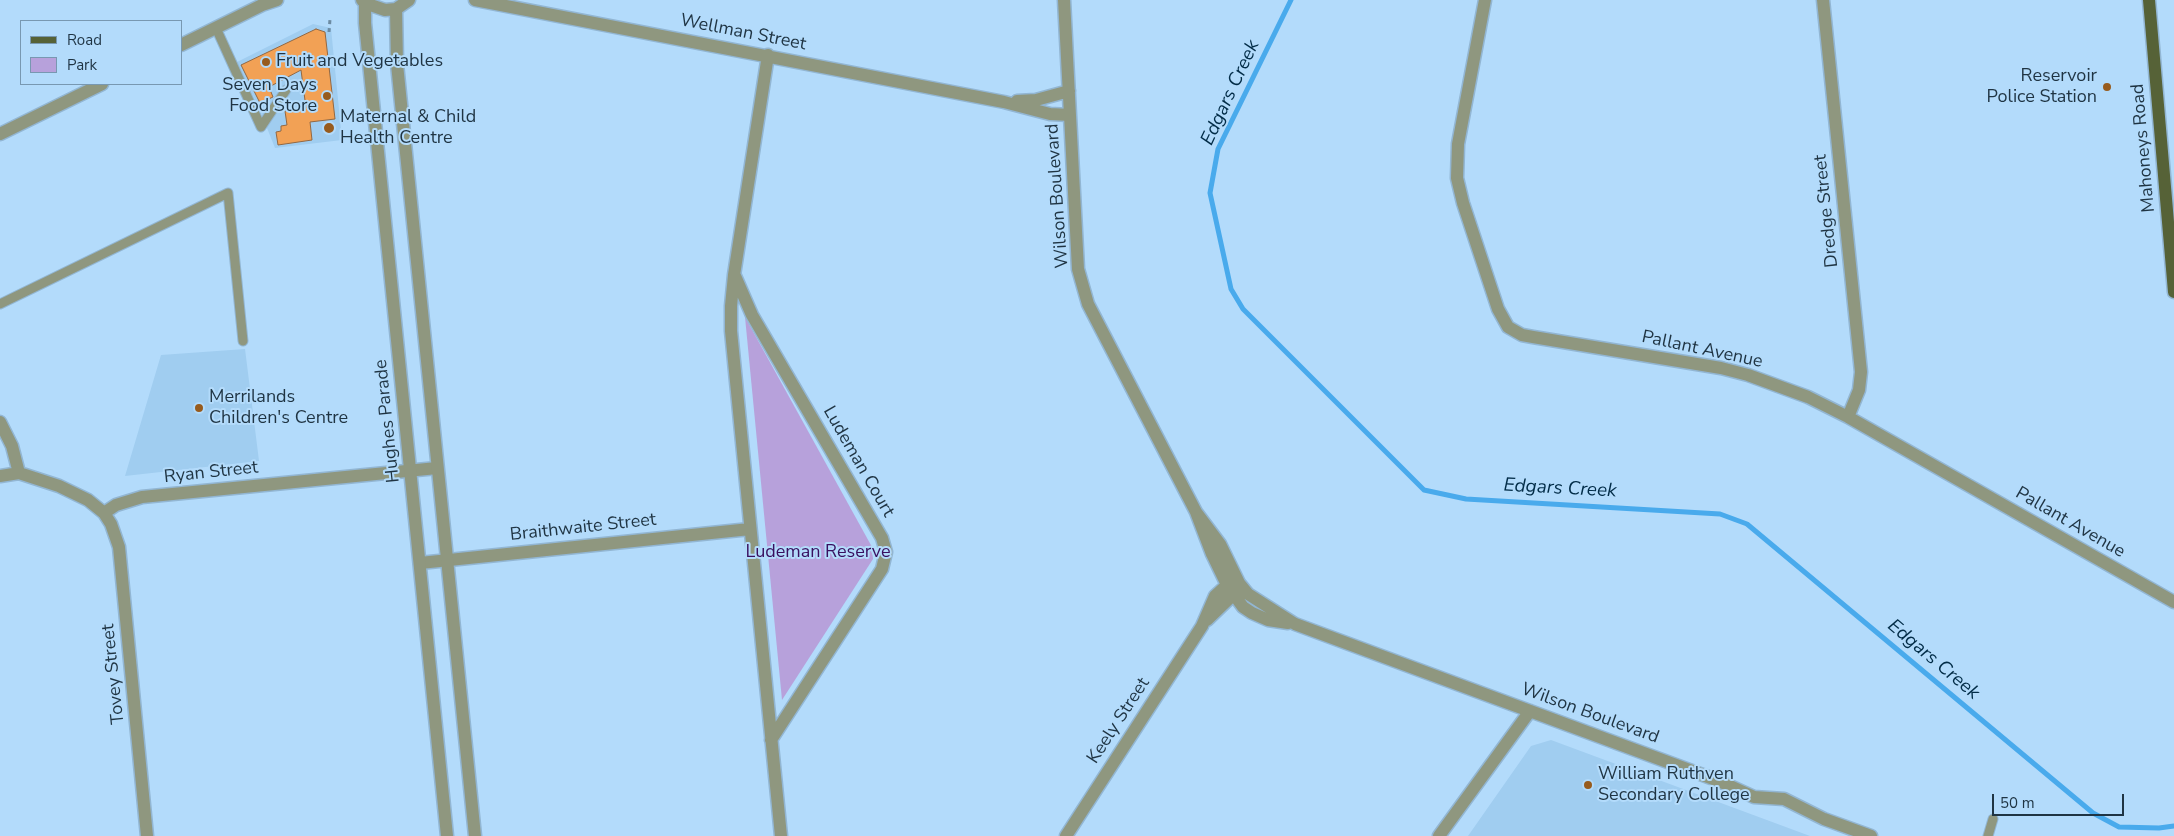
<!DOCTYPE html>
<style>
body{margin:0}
#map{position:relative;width:2174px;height:836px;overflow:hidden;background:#b3dbfb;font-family:"Nunito Sans",sans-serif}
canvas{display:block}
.legend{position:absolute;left:20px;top:20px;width:162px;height:65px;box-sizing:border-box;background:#b3dbfb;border:1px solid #7898b1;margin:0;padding:6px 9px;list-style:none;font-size:15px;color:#1f3443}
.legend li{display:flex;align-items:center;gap:10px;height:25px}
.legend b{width:25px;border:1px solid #7898b1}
.scale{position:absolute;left:1992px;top:794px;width:132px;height:22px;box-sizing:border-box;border:2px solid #1f3443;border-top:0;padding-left:6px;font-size:15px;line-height:18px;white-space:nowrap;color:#1f3443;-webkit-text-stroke:4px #b3dbfb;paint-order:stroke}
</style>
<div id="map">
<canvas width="2174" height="836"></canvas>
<ul class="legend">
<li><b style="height:6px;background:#566237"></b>Road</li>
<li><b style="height:14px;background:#b7a1db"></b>Park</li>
</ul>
<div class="scale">50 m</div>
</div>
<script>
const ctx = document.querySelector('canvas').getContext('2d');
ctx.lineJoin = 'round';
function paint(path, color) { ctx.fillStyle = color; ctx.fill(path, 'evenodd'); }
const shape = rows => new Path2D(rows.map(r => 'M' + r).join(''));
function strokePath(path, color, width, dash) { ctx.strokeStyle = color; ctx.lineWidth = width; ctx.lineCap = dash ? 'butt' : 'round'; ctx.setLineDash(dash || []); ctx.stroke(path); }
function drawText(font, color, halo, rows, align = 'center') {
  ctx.font = font + ' "Nunito Sans",sans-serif'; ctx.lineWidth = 4; ctx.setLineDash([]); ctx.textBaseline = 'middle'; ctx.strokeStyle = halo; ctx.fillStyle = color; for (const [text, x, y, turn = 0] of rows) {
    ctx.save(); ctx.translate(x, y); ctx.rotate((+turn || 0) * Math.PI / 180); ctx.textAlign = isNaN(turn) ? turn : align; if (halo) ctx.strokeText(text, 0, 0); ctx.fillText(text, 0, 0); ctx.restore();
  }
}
const built = shape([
 [313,24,331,28,342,140,275,148,259,108,237,62],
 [245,349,259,461,125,476,161,355],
 [1551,740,1810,836,1468,836,1531,746]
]);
const green = shape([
 [745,317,872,547,873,559,782,700]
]);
const stream = shape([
 [1291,0,1218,149,1210,193,1231,289,1243,309,1424,490,1466,499,1720,514,1747,524,2093,813,2119,827,2159,828,2174,826]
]);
const building = shape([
 [316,29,325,32,335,119,310,122,312,140,278,145,276,132,281,131,281,126,287,125,285,111,306,108,301,70,269,87,273,97,260,103,241,65,316,29]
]);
const path = shape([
 [329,32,330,19],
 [353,141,363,139]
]);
const service = shape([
 [216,28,261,127,286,90],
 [0,304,228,193,243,341],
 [1988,836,1993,819]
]);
const minor = shape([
 [475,0,1004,102,1050,114,1070,115],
 [1064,0,1078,269,1088,304,1196,512,1212,554,1227,585,1243,607,1252,613,1268,620,1288,623],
 [1485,0,1458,144,1457,178,1463,203,1498,309,1508,327,1522,335,1533,337,1721,368,1748,375,1808,397,1848,417,2174,602],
 [1823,0,1861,372,1859,390,1848,417],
 [181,45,262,5,277,0],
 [768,55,734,275,731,306,731,331,781,836],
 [1017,101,1036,100,1069,91],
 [0,134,102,84],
 [735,276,752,315,882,538,886,552,882,569,771,740],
 [0,422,12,446,19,473],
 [0,476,19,473,59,486,88,500,104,513,116,505,142,497,437,468],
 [1196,512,1220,544,1239,583,1248,594,1295,624,1719,781,1754,797,1784,799,1824,819,1871,836],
 [104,513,111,524,119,547,147,836],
 [420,563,750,529],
 [1207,620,1234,594,1237,587],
 [1066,836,1202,626,1215,596,1227,585,1235,584],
 [1439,836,1530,711]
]);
const tertiary = shape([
 [362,0,365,3,385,10,396,9,409,0],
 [365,3,365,23,447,836],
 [396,9,397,64,475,836]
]);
const primary = shape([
 [2149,0,2174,292]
]);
const markers = [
 [266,62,5,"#975b1d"],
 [2107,87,5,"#975b1d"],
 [327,96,5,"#975b1d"],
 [329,128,6,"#975b1d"],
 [199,408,5,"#975b1d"],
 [1588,785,5,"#975b1d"]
];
const streetNames = [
 ["Wellman Street",743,33,11],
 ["Mahoneys Road",2144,148,-95],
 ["Wilson Boulevard",1058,196,-94],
 ["Dredge Street",1827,211,-96],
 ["Pallant Avenue",1702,350,12],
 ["Hughes Parade",388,421,-96],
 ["Ludeman Court",858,462,60],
 ["Ryan Street",211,473,-6],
 ["Pallant Avenue",2070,523,30],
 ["Braithwaite Street",583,528,-6],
 ["Tovey Street",114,674,-96],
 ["Wilson Boulevard",1590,714,20],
 ["Keely Street",1119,721,-57]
];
const poiNames = [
 ["Fruit and Vegetables",276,62],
 ["Reservoir",2097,77,"right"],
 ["Police Station",2097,98,"right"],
 ["Seven Days",317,86,"right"],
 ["Food Store",317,107,"right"],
 ["Maternal & Child",340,118],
 ["Health Centre",340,139],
 ["Merrilands",209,398],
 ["Children's Centre",209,419],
 ["William Ruthven",1598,775],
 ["Secondary College",1598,796]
];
const parkNames = [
 ["Ludeman Reserve",818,553]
];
const waterNames = [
 ["Edgars Creek",1231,93,-65],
 ["Edgars Creek",1560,489,3],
 ["Edgars Creek",1933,660,40]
];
paint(built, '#a0cdf0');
paint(green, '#b7a1db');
strokePath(stream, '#49aaec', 5);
paint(building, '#f2a155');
strokePath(building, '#936842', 1);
strokePath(service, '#92b6d3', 11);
strokePath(minor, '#92b6d3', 15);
strokePath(tertiary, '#92b6d3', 15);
strokePath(primary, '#92b6d3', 15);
strokePath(path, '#6c8ba2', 3, [4, 4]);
strokePath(service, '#8f977f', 9);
strokePath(minor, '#8f977f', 12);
strokePath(tertiary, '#8f977f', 12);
strokePath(primary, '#566237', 12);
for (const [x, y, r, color] of markers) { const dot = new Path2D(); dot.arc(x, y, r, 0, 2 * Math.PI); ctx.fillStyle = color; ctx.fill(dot); strokePath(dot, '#b3dbfb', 2); }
drawText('18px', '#1f3443', '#b3dbfb', streetNames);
drawText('18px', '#1f3443', '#b3dbfb', poiNames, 'left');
drawText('18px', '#390f5f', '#b3dbfb', parkNames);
drawText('italic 19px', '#022c47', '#b3dbfb', waterNames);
</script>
